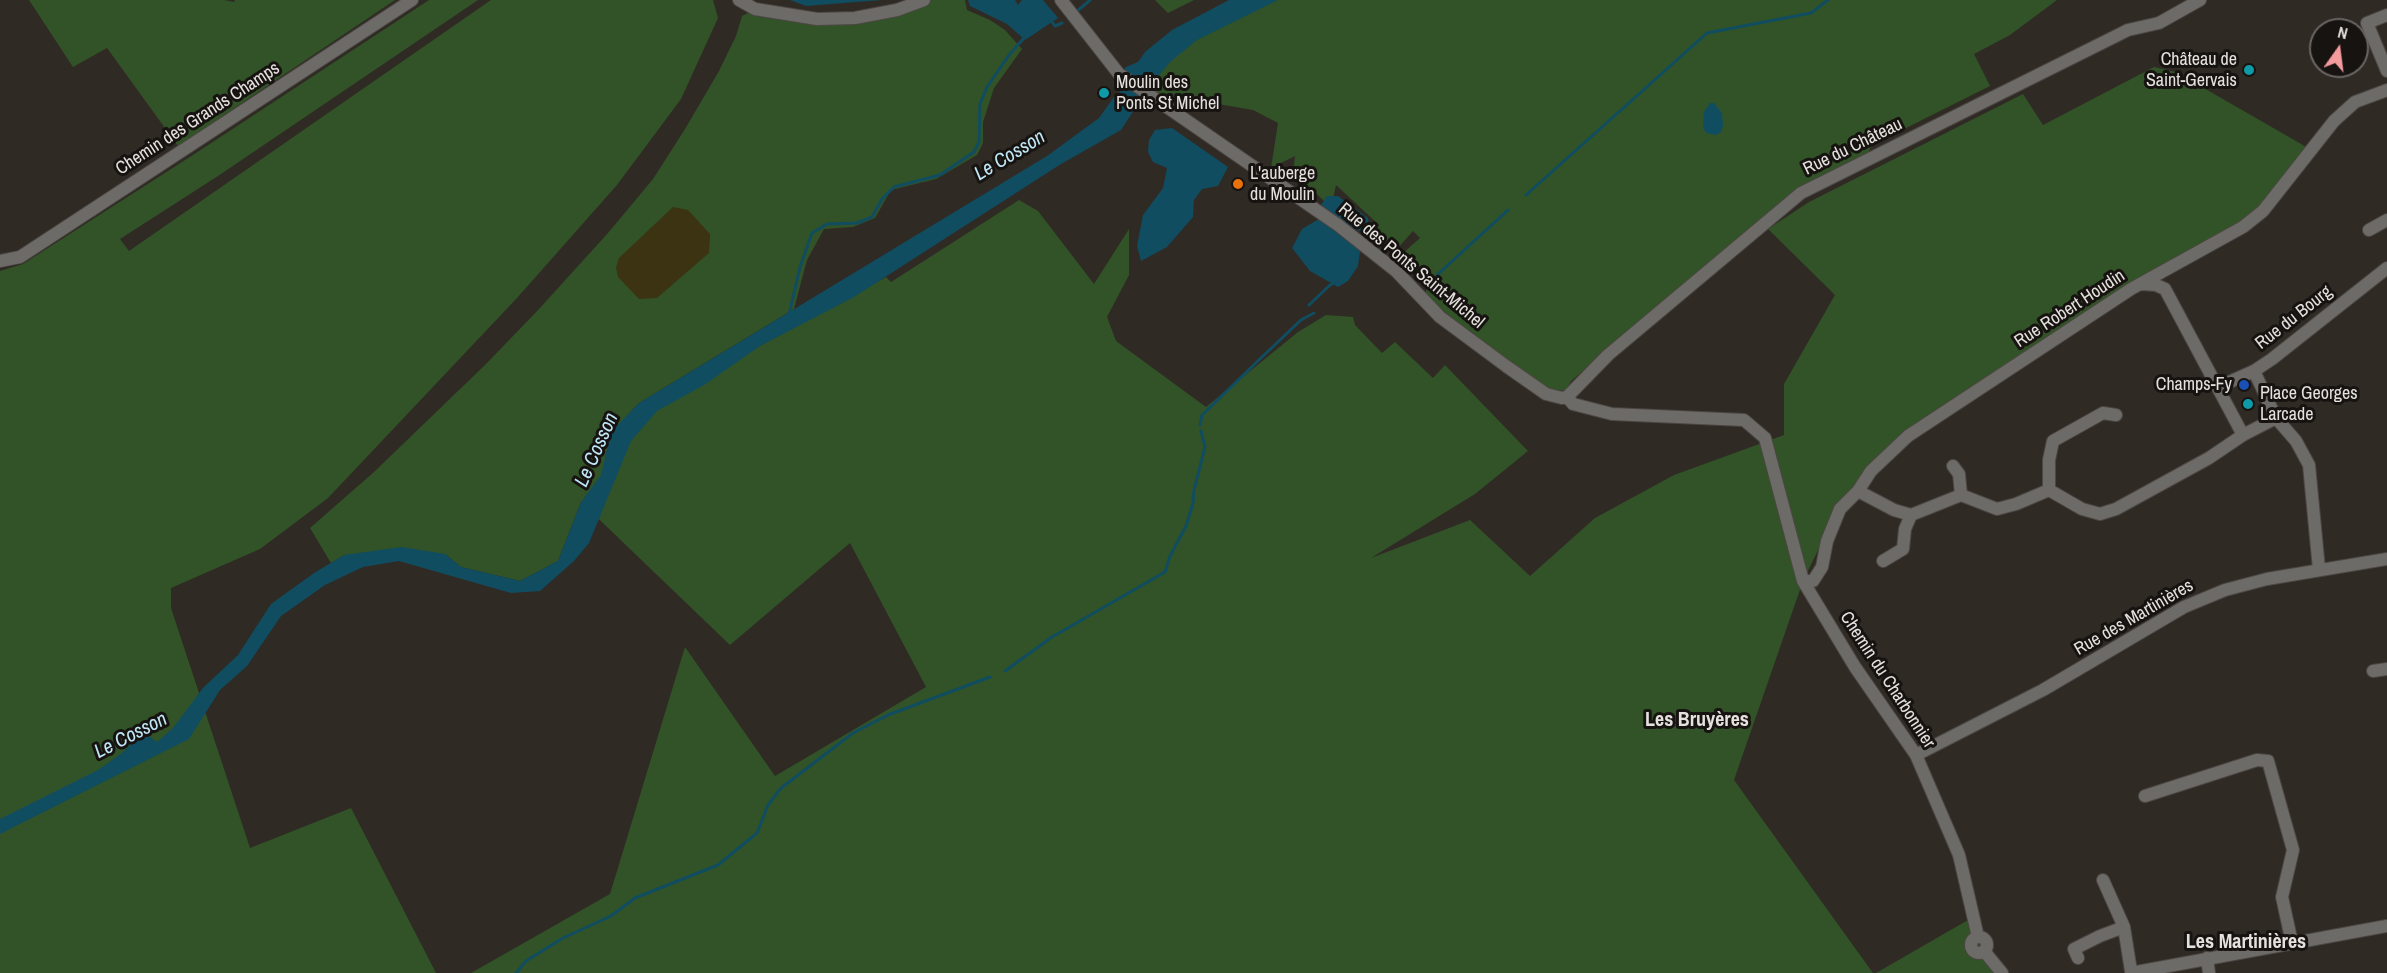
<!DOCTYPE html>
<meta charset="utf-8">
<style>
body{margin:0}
#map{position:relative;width:2387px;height:973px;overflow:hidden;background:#302a25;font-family:"Archivo Narrow",sans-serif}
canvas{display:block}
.north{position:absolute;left:2309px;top:18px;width:60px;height:60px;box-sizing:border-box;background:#161311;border:2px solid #696563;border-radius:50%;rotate:14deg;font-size:16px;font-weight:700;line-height:24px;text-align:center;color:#e5e1de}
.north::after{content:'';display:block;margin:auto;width:21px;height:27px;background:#f59b9e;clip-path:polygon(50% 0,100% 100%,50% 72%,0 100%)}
</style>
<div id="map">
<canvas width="2387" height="973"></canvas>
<div class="north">N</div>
</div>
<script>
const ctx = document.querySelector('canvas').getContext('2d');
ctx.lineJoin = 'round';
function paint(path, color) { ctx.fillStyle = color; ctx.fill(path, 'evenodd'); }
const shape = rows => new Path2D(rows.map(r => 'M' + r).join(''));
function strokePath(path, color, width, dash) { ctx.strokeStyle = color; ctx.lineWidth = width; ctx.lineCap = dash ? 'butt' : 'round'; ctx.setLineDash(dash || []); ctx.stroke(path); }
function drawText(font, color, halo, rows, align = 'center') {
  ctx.font = font + ' "Archivo Narrow",sans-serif'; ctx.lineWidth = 6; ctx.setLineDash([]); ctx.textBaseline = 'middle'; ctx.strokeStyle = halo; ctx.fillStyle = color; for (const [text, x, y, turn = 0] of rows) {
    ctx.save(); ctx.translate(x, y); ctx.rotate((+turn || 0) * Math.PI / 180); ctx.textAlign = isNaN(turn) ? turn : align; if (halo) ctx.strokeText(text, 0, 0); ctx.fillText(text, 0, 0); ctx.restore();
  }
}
const green = shape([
 [29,0,224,0,234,2,235,0,395,0,178,146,107,48,73,67],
 [429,0,478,0,218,176,120,239,129,251,491,0,713,0,718,18,681,99,617,185,517,298,328,498,260,549,171,588,171,608,250,848,351,808,436,973,0,973,0,271,23,264,196,153],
 [929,0,965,0,967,10,990,20,1005,30,1022,49,994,88,983,122,983,143,977,155,936,179,891,190,875,218,853,227,824,229,807,260,794,309,639,403,622,421,886,277,891,282,1019,200,1038,211,1094,284,1129,229,1129,275,1107,317,1116,341,1206,407,1298,332,1326,315,1353,317,1355,325,1382,353,1395,342,1433,378,1445,365,1528,451,1475,494,1371,558,1470,520,1530,576,1595,518,1674,475,1784,435,1784,384,1835,295,1768,229,1809,202,2023,94,2043,125,2154,67,2176,72,2308,148,2261,217,1929,419,1844,497,1803,581,1734,780,1873,973,471,973,610,894,685,647,775,776,926,687,850,543,730,645,581,502,558,561,520,581,461,567,445,554,344,555,331,563,310,528,374,472,486,364,539,309,608,233,653,179,685,129,719,71,736,36,742,16,750,12,831,25],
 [1155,0,1194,0,1168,13],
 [1270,0,2057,0,2010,35,1974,54,1990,86,1872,145,1867,155,1792,194,1571,381,1567,390,1556,391,1543,386,1457,323,1425,294,1428,286,1411,269,1403,253,1420,238,1413,231,1397,249,1364,231,1379,225,1336,185,1331,207,1293,173,1295,156,1271,168,1278,123,1253,110,1218,104,1184,112,1147,90,1163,58],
 [1975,916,2000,973,1876,973]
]);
const sand = shape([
 [673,207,688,210,710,234,709,253,657,298,639,299,618,277,616,268,619,258]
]);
const water = shape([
 [790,0,882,0,806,6],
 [968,0,1015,0,1018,5,1022,0,1043,0,1058,18,1025,40,1007,24,970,6],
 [1229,0,1278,0,1197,40,1170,62,1147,90,1121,130,1061,164,854,297,760,346,704,385,657,411,631,441,589,543,574,561,540,591,511,593,399,561,363,567,325,585,281,616,247,666,220,690,189,739,0,834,0,819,98,770,122,753,143,732,157,742,173,728,203,688,238,655,271,604,314,573,344,555,402,547,445,554,461,567,520,581,558,561,581,502,601,475,611,432,639,403,1047,156,1099,118,1114,97,1128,85,1129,77,1122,86,1114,87,1116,79,1126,67,1138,62,1145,52,1172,30],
 [1710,103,1714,103,1722,113,1723,126,1721,132,1716,135,1706,133,1703,127,1704,112],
 [1172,128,1228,167,1218,186,1202,189,1194,200,1193,217,1167,247,1141,261,1137,246,1143,215,1163,188,1167,168,1153,162,1148,152,1149,140,1155,130],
 [1327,196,1338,196,1368,218,1369,226,1361,231,1353,229,1326,210,1321,205],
 [1319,219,1360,251,1358,266,1348,281,1338,287,1310,271,1292,248,1302,229]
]);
const stream = shape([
 [1076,12,1090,0],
 [1050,19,1055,26,1062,23],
 [1526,195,1707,33,1811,13,1828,0],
 [1437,275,1508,210],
 [1427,283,1430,280],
 [1309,305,1329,286,1335,282],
 [789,315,800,267,812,233,827,224,857,223,872,217,882,199,894,187,940,175,974,152,979,142,980,104,987,87,1009,55,1024,38],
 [1200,425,1202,415,1262,357,1301,320,1314,313],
 [1005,671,1052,637,1165,572,1170,556,1186,526,1193,503,1194,490,1205,447,1201,431],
 [516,973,526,961,563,938,611,916,635,898,718,865,757,833,768,805,781,788,853,733,888,715,990,677]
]);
const minor = shape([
 [739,0,755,9,817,19,855,18,897,10,924,0],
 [1061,0,1119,74,1338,225,1396,271,1440,317,1506,366,1546,394,1562,398,1567,397],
 [2387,15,2367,23,2387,71],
 [2369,230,2387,220],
 [0,261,20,257,412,0],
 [2142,284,2156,285,2165,289,2243,435],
 [2254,371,2276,418,2296,441,2309,465,2319,569],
 [2218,387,2254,371,2272,359,2387,268],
 [1567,397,1573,404,1612,414,1744,420,1765,438,1803,581,1855,667,1916,755,1959,855,1978,937],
 [1567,397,1608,355,1801,193,2128,30,2159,23,2200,0],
 [1953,466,1959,474,1961,495],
 [2049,490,2049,460,2053,441,2103,413,2116,415],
 [1858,491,1894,510,1911,515,1961,495,1997,509,2016,504,2049,490,2082,509,2100,514,2116,509,2209,458,2243,435,2276,418],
 [1883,561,1903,549,1905,529,1911,515],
 [1803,581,1813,581,1822,567,1827,541,1840,509,1858,491,1871,471,1908,436,2131,289,2243,227,2263,211,2334,121,2355,102,2387,90],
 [2373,671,2387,669],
 [1916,755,2043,690,2184,607,2225,590,2267,579,2387,559],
 [2145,796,2257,760,2268,761,2293,850,2282,897,2292,943],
 [2103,880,2124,927,2131,971],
 '1971 945a8 8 0 1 1 16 0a8 8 0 1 1-16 0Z',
 [1984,951,2002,973],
 [2078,958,2074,949,2100,936,2124,927],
 [2207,958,2209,973],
 [2131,973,2387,926]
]);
const markers = [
 [2249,70,6,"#0f9aa8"],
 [1104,93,6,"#0f9aa8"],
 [1238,184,6,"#e8710a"],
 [2244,385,6,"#1a4fb4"],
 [2248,404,6,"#0f9aa8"]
];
const poiNames = [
 ["Château de",2237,60,"right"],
 ["Saint-Gervais",2237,81,"right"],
 ["Moulin des",1116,83],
 ["Ponts St Michel",1116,104],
 ["L'auberge",1250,174],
 ["du Moulin",1250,195],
 ["Champs-Fy",2232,385,"right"],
 ["Place Georges",2260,394],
 ["Larcade",2260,415]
];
const streetNames = [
 ["Chemin des Grands Champs",198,119,-33],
 ["Rue du Château",1853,147,-26],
 ["Rue des Ponts Saint-Michel",1411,266,40],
 ["Rue Robert Houdin",2070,309,-33],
 ["Rue du Bourg",2294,318,-38],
 ["Rue des Martinières",2134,618,-30],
 ["Chemin du Charbonnier",1887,680,57]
];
const waterNames = [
 ["Le Cosson",1010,156,-31],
 ["Le Cosson",597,450,-66],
 ["Le Cosson",131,736,-27]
];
const neighbourhoodNames = [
 ["Les Bruyères",1697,721],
 ["Les Martinières",2246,943]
];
paint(green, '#315327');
paint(sand, '#3b3312');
paint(water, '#104d61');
strokePath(stream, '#104d61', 3);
strokePath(minor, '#4d4743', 14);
strokePath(minor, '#6d6b68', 12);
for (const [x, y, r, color] of markers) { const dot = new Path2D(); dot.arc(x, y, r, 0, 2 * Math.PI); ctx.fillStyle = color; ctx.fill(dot); strokePath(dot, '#161311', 2); }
drawText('18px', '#e5e1de', '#161311', poiNames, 'left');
drawText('18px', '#e5e1de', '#161311', streetNames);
drawText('italic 20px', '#c0e7f7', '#161311', waterNames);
drawText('bold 20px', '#e5e1de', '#161311', neighbourhoodNames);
</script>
